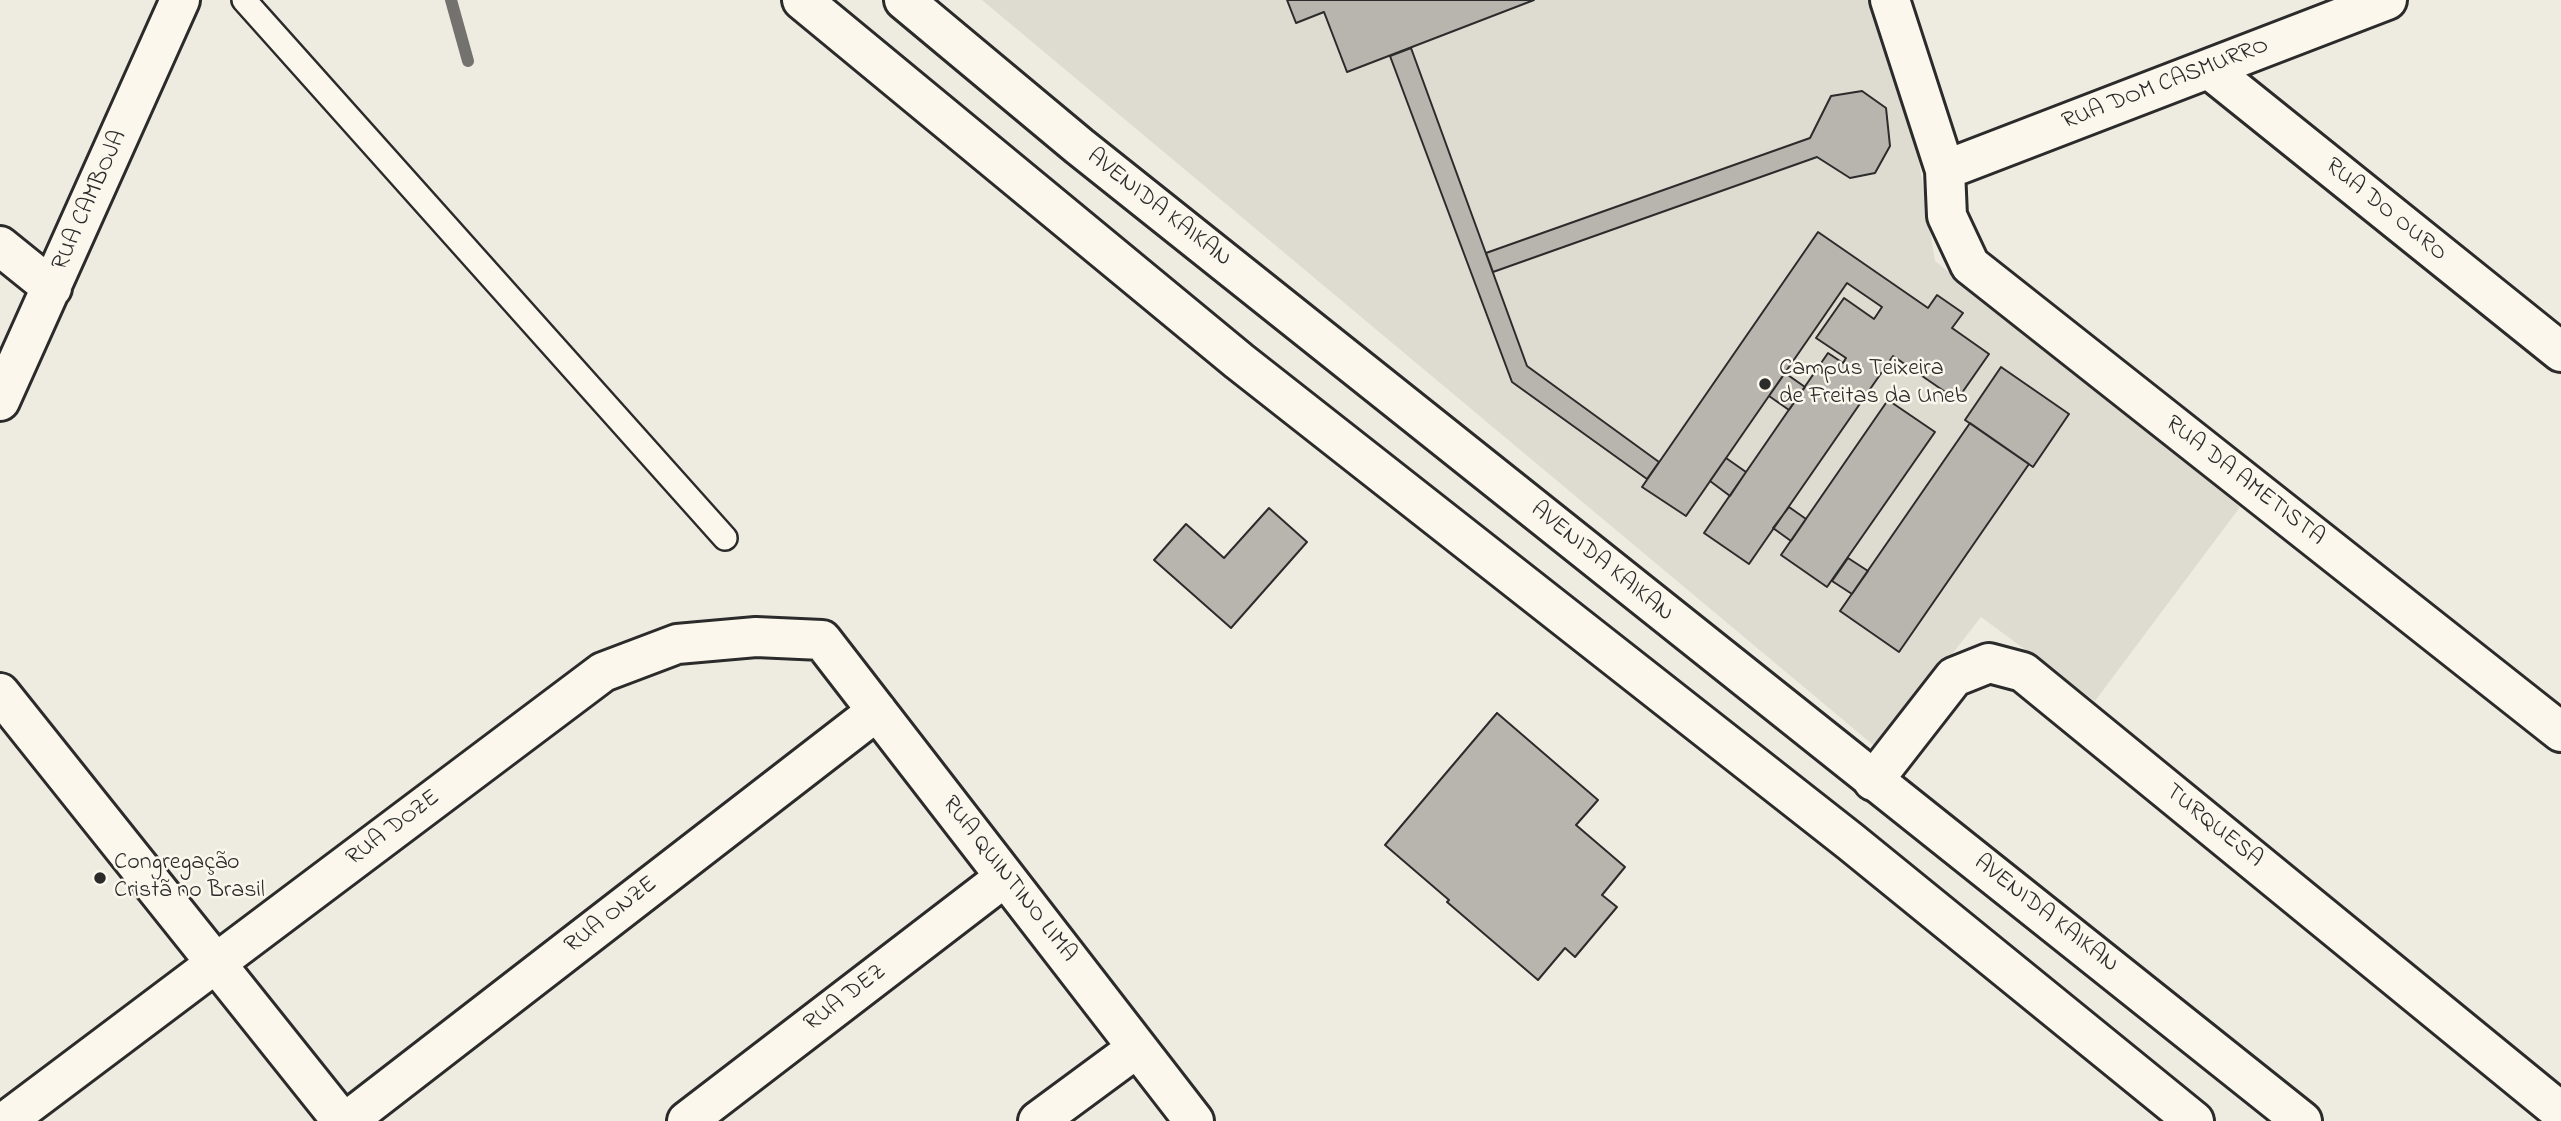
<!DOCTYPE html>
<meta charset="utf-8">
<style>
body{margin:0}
canvas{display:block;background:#eeebe0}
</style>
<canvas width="2561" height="1121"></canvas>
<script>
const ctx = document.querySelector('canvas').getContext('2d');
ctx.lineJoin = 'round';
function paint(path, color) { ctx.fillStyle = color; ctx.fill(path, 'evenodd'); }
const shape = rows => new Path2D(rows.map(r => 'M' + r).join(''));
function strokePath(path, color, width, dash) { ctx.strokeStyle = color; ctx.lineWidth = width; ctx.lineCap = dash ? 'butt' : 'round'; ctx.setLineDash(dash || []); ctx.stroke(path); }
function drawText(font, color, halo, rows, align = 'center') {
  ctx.font = font + ' "Indie Flower",sans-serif'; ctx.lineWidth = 5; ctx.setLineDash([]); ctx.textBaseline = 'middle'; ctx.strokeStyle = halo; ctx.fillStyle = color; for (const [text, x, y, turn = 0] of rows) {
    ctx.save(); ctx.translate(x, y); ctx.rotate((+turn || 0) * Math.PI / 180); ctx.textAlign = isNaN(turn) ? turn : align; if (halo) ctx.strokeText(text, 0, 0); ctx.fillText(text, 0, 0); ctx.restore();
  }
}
const built = shape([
 [982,0,1869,0,1887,45,1919,162,1935,261,2240,507,2095,701,1981,617,1878,749]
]);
const stream = shape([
 [451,0,468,61]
]);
const building = shape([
 [1287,0,1534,0,1347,72,1324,12,1296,23,1287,0],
 [1411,48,1527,366,1659,462,1647,479,1512,382,1390,56,1411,48],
 [1862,91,1886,108,1890,146,1875,173,1850,178,1817,157,1493,272,1486,253,1810,138,1831,96,1862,91],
 [1818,232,1928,308,1937,295,1963,313,1952,328,1989,354,1957,400,1893,356,1749,564,1704,533,1828,353,1843,363,1846,358,1816,338,1844,298,1874,319,1882,307,1847,283,1686,516,1642,487,1818,232],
 [2001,367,2069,414,2033,467,1965,420,2001,367],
 [1785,373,1805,387,1789,410,1769,396,1785,373],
 [1888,400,1935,432,1827,587,1781,555,1888,400],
 [1970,423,2029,464,1899,652,1840,611,1970,423],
 [1726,458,1746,472,1730,496,1710,481,1726,458],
 [1789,507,1806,519,1791,541,1773,528,1789,507],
 [1269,508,1307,542,1231,628,1154,560,1186,524,1224,558,1269,508],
 [1848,558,1868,571,1852,594,1832,581,1848,558],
 [1497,713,1598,800,1576,825,1625,867,1602,895,1617,907,1575,957,1565,948,1538,980,1447,902,1449,900,1385,845,1497,713]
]);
const service = shape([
 [244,0,725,538]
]);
const minor = shape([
 [1890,0,1945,170,1947,216,1970,265,2561,732],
 [2209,69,2561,352],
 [1945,170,2387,0],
 [0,246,52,288],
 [0,401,180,0],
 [0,693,342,1121],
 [1873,781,1954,677,1989,663,2023,672,2561,1112],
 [6,1121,603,672,677,644,756,637,822,640,1194,1121],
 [347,1121,877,711],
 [687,1121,1005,877],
 [1038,1121,1137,1048]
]);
const tertiary = shape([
 [802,0,1239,361,1851,842,2194,1121],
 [904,0,1079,146,2302,1121]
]);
const markers = [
 [1765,384,7,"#2b2b2b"],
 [100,878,7,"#2b2b2b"]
];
const streetNames = [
 ["RUA DOM CASMURRO",2166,85,-21],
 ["RUA CAMBOJA",91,201,-66],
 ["AVENIDA KAIKAN",1158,209,38],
 ["RUA DO OURO",2385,211,39],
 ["RUA DA AMETISTA",2244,482,38],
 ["AVENIDA KAIKAN",1601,563,39],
 ["TURQUESA",2213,827,39],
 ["RUA DOZE",394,829,-37],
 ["RUA QUINTINO LIMA",1008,880,52],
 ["AVENIDA KAIKAN",2045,915,38],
 ["RUA ONZE",612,916,-38],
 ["RUA DEZ",846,999,-37]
];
const poiNames = [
 ["Campus Teixeira",1779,370],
 ["de Freitas da Uneb",1779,398],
 ["Congregação",114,864],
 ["Cristã no Brasil",114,892]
];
paint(built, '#dedbd1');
strokePath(stream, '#74726e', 12);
paint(building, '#b8b5ae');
strokePath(building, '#2b2b2b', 2);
strokePath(service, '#2b2b2b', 28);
strokePath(minor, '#2b2b2b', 44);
strokePath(tertiary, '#2b2b2b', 44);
strokePath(service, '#fbf7ec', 23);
strokePath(minor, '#fbf7ec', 38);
strokePath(tertiary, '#fbf7ec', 38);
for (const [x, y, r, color] of markers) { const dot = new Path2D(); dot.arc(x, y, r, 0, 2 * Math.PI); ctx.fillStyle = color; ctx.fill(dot); strokePath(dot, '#fbf7ec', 2.5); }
drawText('24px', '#2b2b2b', '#fbf7ec', streetNames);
drawText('24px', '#2b2b2b', '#fbf7ec', poiNames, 'left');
</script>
